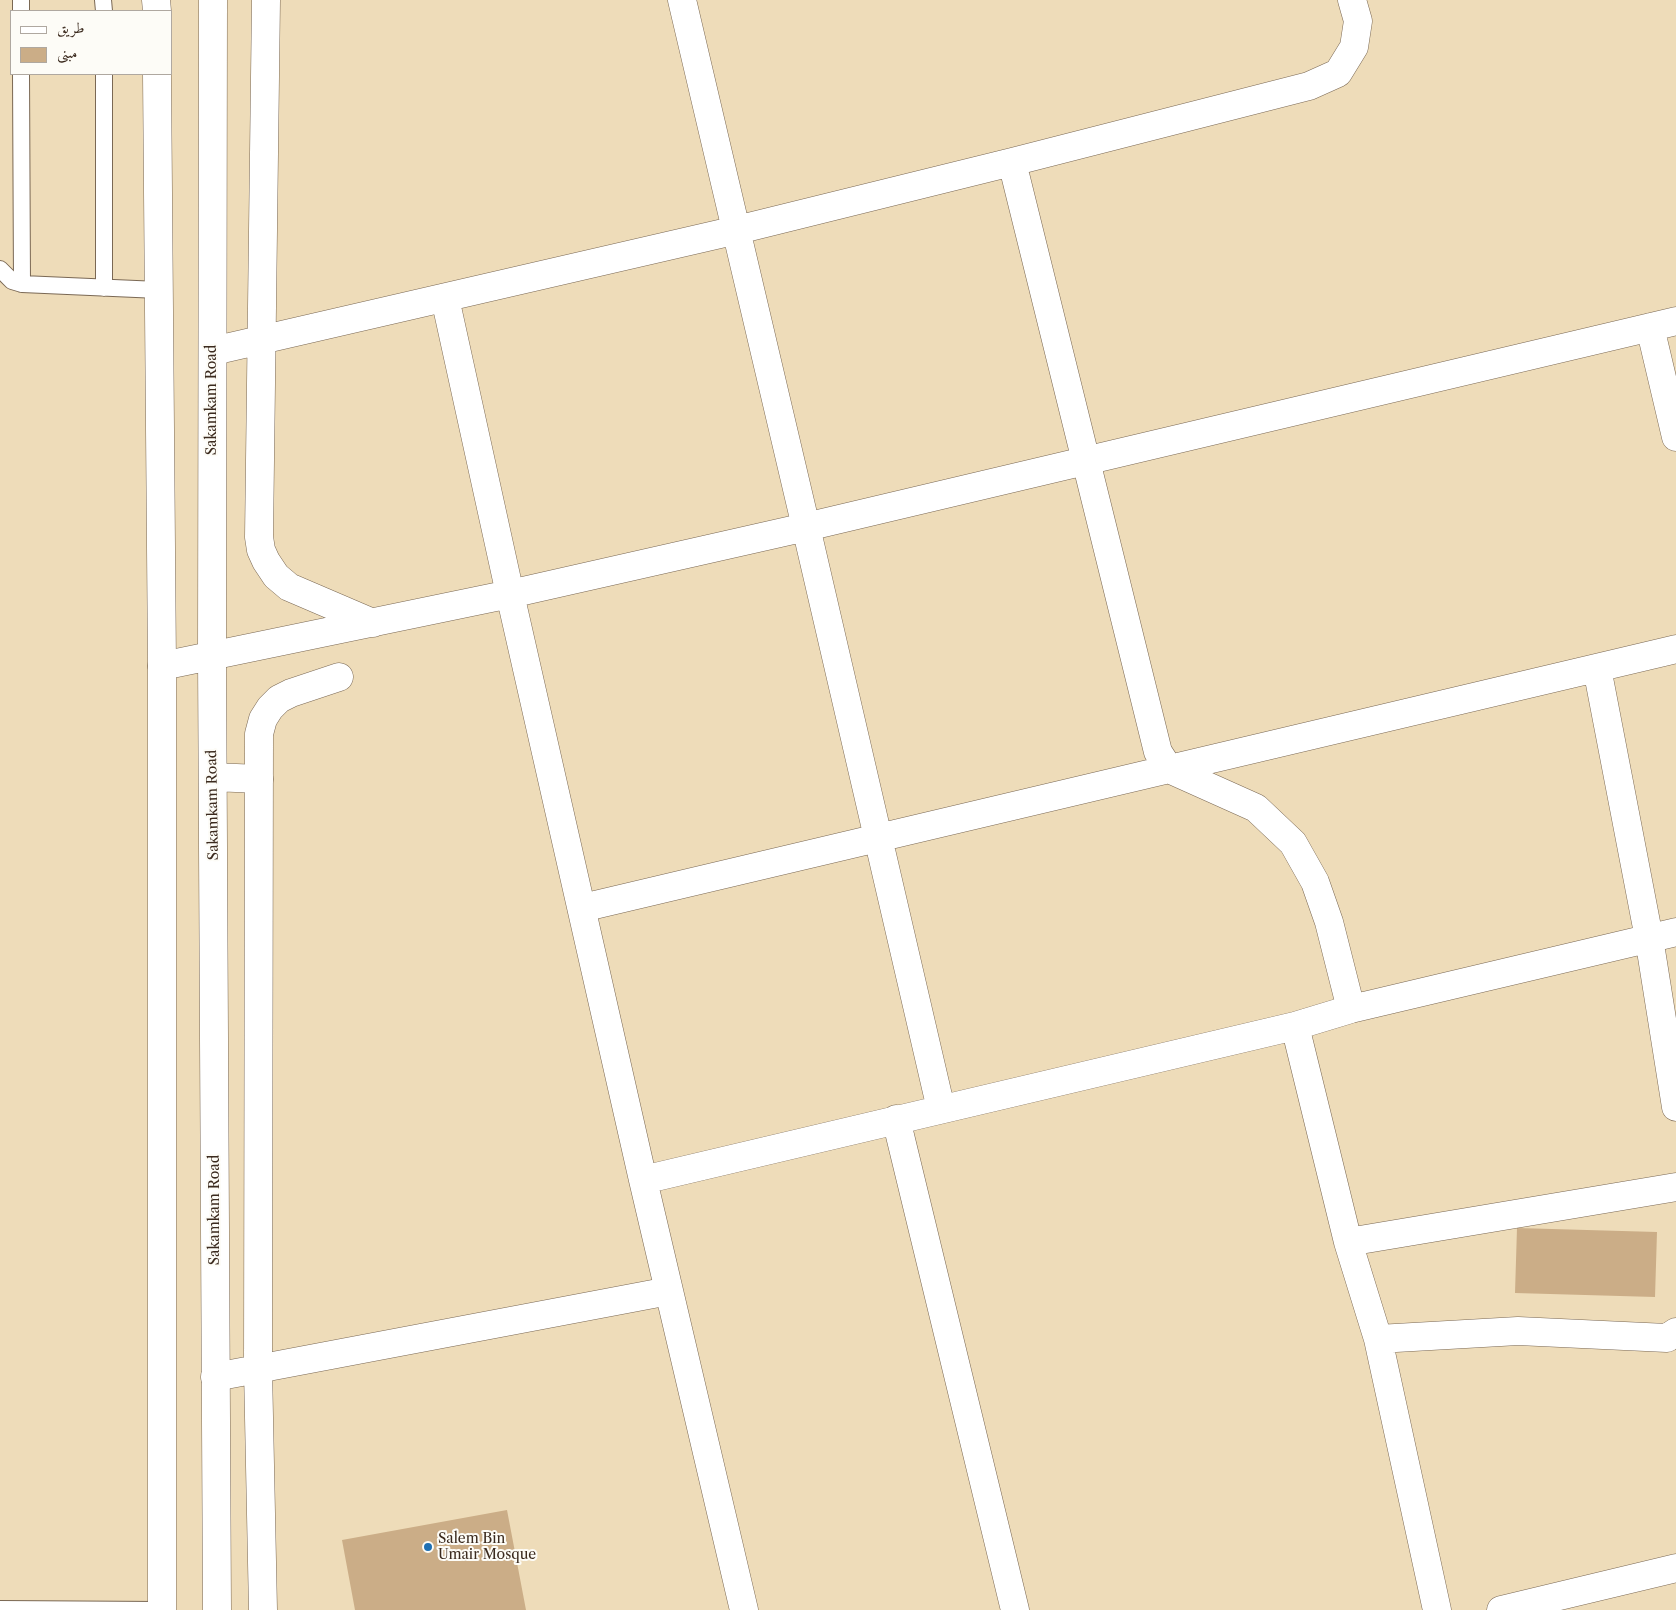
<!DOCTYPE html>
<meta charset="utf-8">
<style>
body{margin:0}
#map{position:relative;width:1676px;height:1610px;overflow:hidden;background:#eedcb9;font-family:"Libre Caslon Text",Amiri,serif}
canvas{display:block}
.legend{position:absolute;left:10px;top:10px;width:162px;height:65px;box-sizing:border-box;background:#fdfcf7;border:1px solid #afa8a0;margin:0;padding:6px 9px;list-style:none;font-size:15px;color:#3b2a1e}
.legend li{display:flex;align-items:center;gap:10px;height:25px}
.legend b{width:25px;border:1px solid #afa8a0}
</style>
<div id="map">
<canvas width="1676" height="1610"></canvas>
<ul class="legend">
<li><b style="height:6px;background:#fff"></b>طريق</li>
<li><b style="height:14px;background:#cbad87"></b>مبنى</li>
</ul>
</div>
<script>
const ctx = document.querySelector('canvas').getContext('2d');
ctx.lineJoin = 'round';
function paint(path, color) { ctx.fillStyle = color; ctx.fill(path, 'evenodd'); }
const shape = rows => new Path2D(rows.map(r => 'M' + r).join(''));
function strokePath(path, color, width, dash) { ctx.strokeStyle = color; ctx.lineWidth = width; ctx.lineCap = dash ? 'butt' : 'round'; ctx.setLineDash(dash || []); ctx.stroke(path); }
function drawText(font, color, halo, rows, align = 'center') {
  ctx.font = font + ' "Libre Caslon Text",serif'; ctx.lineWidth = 4; ctx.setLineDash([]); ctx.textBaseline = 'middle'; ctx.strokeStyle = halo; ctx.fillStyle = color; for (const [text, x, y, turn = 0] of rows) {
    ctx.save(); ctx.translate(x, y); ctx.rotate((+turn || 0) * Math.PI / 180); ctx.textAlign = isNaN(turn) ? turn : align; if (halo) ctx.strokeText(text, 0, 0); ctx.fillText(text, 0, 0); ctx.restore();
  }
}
const building = shape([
 [1517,1228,1657,1232,1655,1297,1515,1293],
 [507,1510,526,1610,355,1610,342,1540]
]);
const lane = shape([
 [21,0,21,11],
 [103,0,104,11],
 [21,74,22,284],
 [104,74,104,288],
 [0,269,12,281,22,284,159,290],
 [0,1609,159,1610]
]);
const street = shape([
 [266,0,259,537,261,550,266,561,276,576,289,587,373,623],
 [682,0,806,527,941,1109],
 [1012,162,1158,752,1169,769,1256,808,1293,843,1315,882,1329,922,1351,1009],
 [445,298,510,594,643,1180,744,1610],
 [1650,327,1676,437],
 [213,351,737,230,1012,162,1309,86,1338,73,1354,47,1358,21,1352,0],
 [162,666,510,594,806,527,1676,321],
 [1597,668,1649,938,1676,1107],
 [582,908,1676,649],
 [1295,1026,1348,1242,1378,1339,1437,1610],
 [896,1119,1015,1610],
 [643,1180,1295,1026,1351,1009,1676,932],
 [1348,1242,1676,1187],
 [1378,1339,1518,1331,1667,1338,1676,1332],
 [215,1377,669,1291],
 [263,1610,258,1369,259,734,263,719,270,708,279,699,291,693,339,677],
 [1501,1610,1676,1568]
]);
const secondary = shape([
 [156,0,157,11],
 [213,0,212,656,217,1610],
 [157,74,162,666,162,1610],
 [213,777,259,779]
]);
const markers = [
 [428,1547,5,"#1f6fb2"]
];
const streetNames = [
 ["Sakamkam Road",212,400,-90],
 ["Sakamkam Road",213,805,-91],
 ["Sakamkam Road",215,1210,-90]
];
const poiNames = [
 ["Salem Bin",438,1539],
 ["Umair Mosque",438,1555]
];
paint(building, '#cbad87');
strokePath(lane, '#7a6854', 18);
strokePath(street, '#7a6854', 29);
strokePath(secondary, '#7a6854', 29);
strokePath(lane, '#fff', 16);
strokePath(street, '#fff', 28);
strokePath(secondary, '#fff', 28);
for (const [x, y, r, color] of markers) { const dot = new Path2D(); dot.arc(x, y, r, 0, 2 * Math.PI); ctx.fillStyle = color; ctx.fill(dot); strokePath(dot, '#fdfcf7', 2); }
drawText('14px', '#3b2a1e', '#fdfcf7', streetNames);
drawText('14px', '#3b2a1e', '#fdfcf7', poiNames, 'left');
</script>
